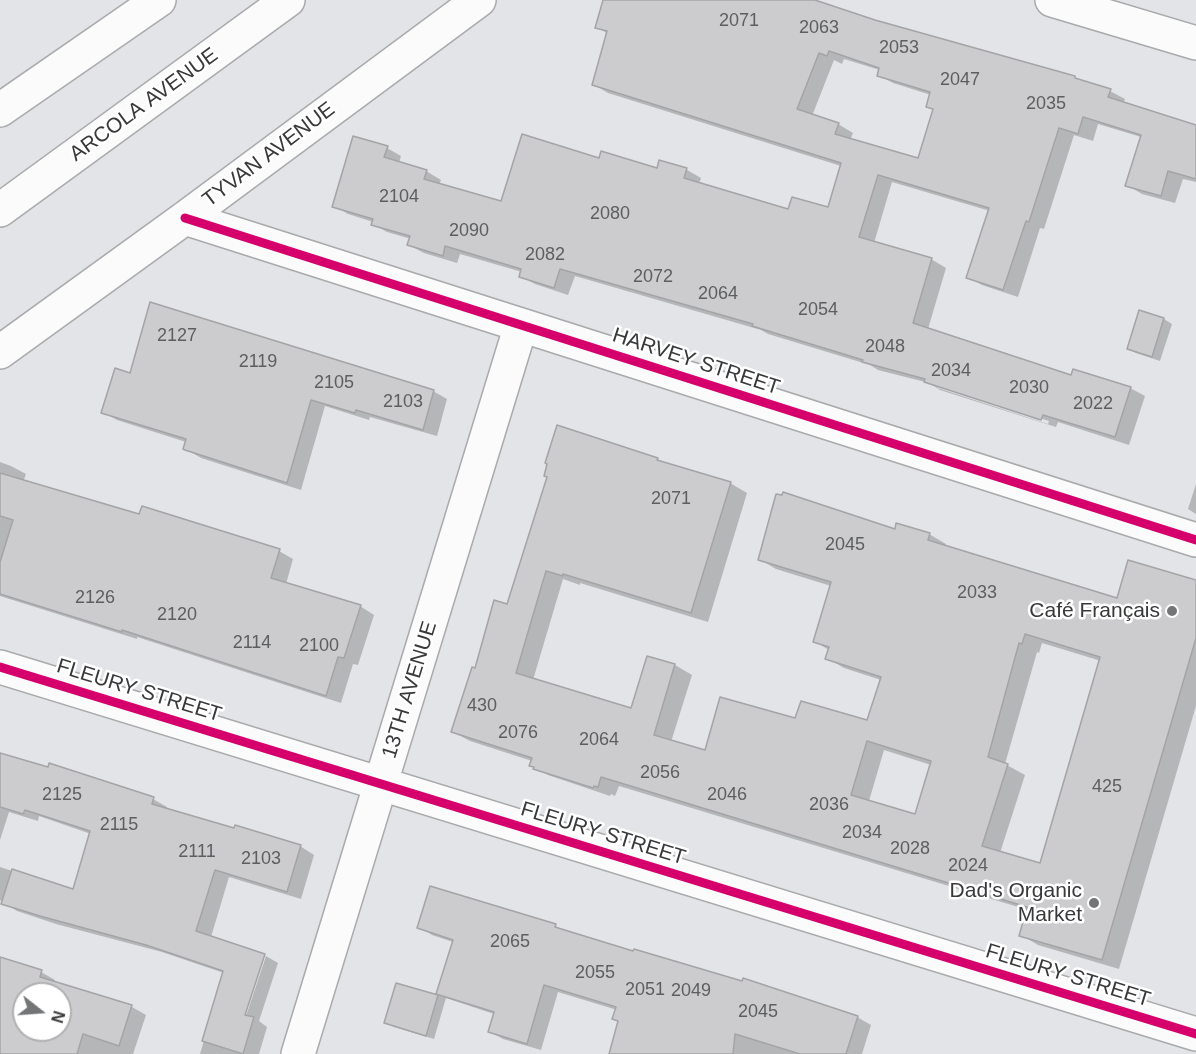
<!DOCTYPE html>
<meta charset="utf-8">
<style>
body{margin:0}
#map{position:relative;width:1196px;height:1054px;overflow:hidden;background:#e3e4e7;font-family:Arial,sans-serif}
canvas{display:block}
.north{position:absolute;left:12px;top:982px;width:60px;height:60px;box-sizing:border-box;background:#fff;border:2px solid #afb0b1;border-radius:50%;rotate:107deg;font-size:16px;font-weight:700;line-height:24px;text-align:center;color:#38393b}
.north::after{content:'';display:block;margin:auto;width:21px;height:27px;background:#747577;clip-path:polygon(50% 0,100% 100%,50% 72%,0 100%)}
</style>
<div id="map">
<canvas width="1196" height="1054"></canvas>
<div class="north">N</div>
</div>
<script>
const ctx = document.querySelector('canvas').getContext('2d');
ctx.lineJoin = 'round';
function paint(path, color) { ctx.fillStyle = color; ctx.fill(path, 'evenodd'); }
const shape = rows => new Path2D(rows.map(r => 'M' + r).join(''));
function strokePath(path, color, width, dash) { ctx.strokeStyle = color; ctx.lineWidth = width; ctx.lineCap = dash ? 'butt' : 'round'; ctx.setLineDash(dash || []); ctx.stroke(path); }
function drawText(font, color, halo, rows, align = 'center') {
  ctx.font = font + ' Arial,sans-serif'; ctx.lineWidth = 5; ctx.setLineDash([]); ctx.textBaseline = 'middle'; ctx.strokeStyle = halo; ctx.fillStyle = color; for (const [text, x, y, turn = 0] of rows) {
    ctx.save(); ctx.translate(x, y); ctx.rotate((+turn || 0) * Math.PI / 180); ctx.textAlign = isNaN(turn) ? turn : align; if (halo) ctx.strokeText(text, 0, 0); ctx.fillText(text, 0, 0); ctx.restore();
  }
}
const shadow = shape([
 [605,0,810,0,874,21,1110,91,1125,99,1123,104,1196,126,1196,182,1183,179,1175,203,1142,194,1127,185,1141,137,1098,124,1093,141,1074,135,1044,229,1040,228,1018,297,982,285,968,277,990,211,892,182,874,243,931,259,946,268,928,329,1072,376,1130,388,1145,396,1129,445,1058,422,1056,427,940,390,929,383,878,370,870,365,768,334,761,330,575,276,568,295,535,284,520,276,522,272,460,254,457,263,424,253,409,245,411,239,387,232,373,224,373,222,348,214,334,206,387,148,401,156,399,163,426,171,441,180,439,185,502,203,600,160,658,169,660,162,687,170,701,178,699,184,789,211,829,209,841,166,608,93,593,84,608,34,597,27],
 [844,59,880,70,879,75,893,83,931,95,934,110,919,160,850,140,853,133,838,124,812,116,834,60,842,64],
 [933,383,1049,421,1048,424,938,388],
 [1140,312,1164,319,1172,324,1160,361,1136,353,1128,349],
 [131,375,433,391,447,399,437,436,370,417,369,420,325,406,301,490,201,458,184,448,186,442,117,420,103,412],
 [657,459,664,463,730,483,747,493,708,622,580,583,580,585,563,579,533,680,632,710,648,658,675,665,692,675,671,742,706,752,796,720,868,722,881,680,844,668,827,658,829,650,814,641,831,586,776,569,759,559,896,531,929,534,946,544,945,547,1118,600,1196,581,1196,706,1119,969,1038,945,1021,935,1028,910,619,786,615,796,611,794,610,796,548,775,531,765,532,761,470,741,453,732,476,670,508,606],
 [1042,643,1101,661,1041,865,1000,853,1025,775,1005,764,1037,652,1039,653],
 [884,750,931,765,916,816,869,801],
 [0,462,11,466,26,474,23,482,140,516,279,551,293,559,286,584,360,606,374,615,358,665,353,664,341,703,137,637,137,639,0,596],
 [1196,484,1196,514,1188,509],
 [0,754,153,799,167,807,166,810,300,846,314,855,301,899,229,877,211,937,265,955,263,955,241,1021,244,1022,266,956,278,963,259,1021,267,1027,259,1054,200,1054,224,973,162,952,56,924,17,911,0,900,0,867,74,891,91,834,39,816,38,821,9,812,0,840],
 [555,926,567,932,857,1017,871,1025,862,1054,610,1054,620,1021,617,1010,558,992,541,1050,503,1039,489,1031,494,1014,446,998,434,1039,394,1027,386,1023,397,985,445,997,438,993,453,942,432,935,419,927],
 [0,969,41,972,55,980,54,983,132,1007,146,1015,133,1054,0,1054],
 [24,994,60,994,60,1030,24,1030]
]);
const building = shape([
 [603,0,815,0,875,20,1075,76,1075,78,1111,89,1108,97,1196,125,1196,179,1168,171,1161,196,1125,186,1141,135,1083,117,1078,134,1059,128,1029,222,1026,221,1003,290,966,278,989,208,878,175,859,237,932,258,913,323,1071,375,1073,369,1131,387,1115,437,1043,415,1041,420,924,382,925,379,862,362,863,360,752,326,753,324,560,269,554,288,519,277,521,269,445,246,443,256,407,245,410,236,371,225,373,219,332,207,353,136,388,146,384,157,427,170,424,179,501,201,522,134,599,158,601,151,657,168,659,160,687,168,684,178,788,209,792,197,828,207,841,163,592,85,607,31,595,28,603,0],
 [829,51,879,68,877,76,930,92,926,107,933,109,918,158,835,134,839,123,797,109,819,53,827,56,829,51],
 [150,302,434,390,423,430,356,410,355,413,311,400,287,483,185,450,183,449,186,439,101,413,115,368,130,373,150,302],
 [1139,310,1164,318,1152,357,1127,349,1139,310],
 [557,425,658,458,657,460,731,482,691,613,563,574,563,576,546,571,516,673,631,708,647,656,675,664,654,735,705,750,720,697,795,718,801,701,867,720,881,677,825,659,829,647,813,642,831,582,758,560,776,494,782,495,783,492,895,529,896,523,930,533,928,540,1117,598,1128,560,1196,580,1196,638,1102,960,1019,936,1027,907,601,777,598,787,594,786,593,788,533,769,534,767,529,766,532,758,451,732,472,667,475,668,494,600,507,604,547,477,544,476,547,464,545,463,557,425],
 [1025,634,1100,657,1040,863,982,846,1008,764,988,757,1019,643,1022,644,1025,634],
 [867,741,931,761,915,814,851,795,867,741],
 [0,473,139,514,142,506,280,549,271,578,361,605,344,658,338,657,326,696,122,630,122,632,0,594,0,562,13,520,0,516,0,473],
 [0,753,48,767,49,763,154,797,152,804,234,828,235,825,301,845,287,892,215,870,196,931,265,954,245,1015,254,1017,243,1054,202,1041,223,971,146,945,40,916,1,904,12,869,73,889,90,831,25,810,23,814,0,807,0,753],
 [430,886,556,924,555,927,633,951,634,949,742,981,743,978,858,1016,846,1054,800,1054,735,1034,733,1054,609,1054,618,1021,612,1019,616,1007,544,985,527,1044,488,1032,494,1012,436,994,453,940,417,928,430,886],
 [0,957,42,970,40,977,132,1005,119,1046,83,1034,77,1054,0,1054,0,957],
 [24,994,60,994,60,1030,24,1030,24,994],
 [396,983,438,995,426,1036,384,1023,396,983]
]);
const street = shape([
 [1052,0,1196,43],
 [185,218,1196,540],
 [0,352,185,218,479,0],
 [0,667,1196,1034],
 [298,1054,521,325]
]);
const primary = shape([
 [0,110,159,0],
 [0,210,288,0]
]);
const cycleway = shape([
 [185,218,1196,540],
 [0,667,1196,1034]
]);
const markers = [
 [1172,611,6,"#747577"],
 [1094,903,6,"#747577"]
];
const numberNames = [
 ["2071",739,21],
 ["2063",819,28],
 ["2053",899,48],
 ["2047",960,80],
 ["2035",1046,104],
 ["2104",399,197],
 ["2080",610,214],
 ["2090",469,231],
 ["2082",545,255],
 ["2072",653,277],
 ["2064",718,294],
 ["2054",818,310],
 ["2127",177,336],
 ["2048",885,347],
 ["2119",258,362],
 ["2034",951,371],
 ["2105",334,383],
 ["2030",1029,388],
 ["2103",403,402],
 ["2022",1093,404],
 ["2071",671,499],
 ["2045",845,545],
 ["2033",977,593],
 ["2126",95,598],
 ["2120",177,615],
 ["2114",252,643],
 ["2100",319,646],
 ["430",482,706],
 ["2076",518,733],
 ["2064",599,740],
 ["2056",660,773],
 ["425",1107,787],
 ["2125",62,795],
 ["2046",727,795],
 ["2036",829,805],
 ["2115",119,825],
 ["2034",862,833],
 ["2028",910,849],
 ["2111",197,852],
 ["2103",261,859],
 ["2024",968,866],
 ["2065",510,942],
 ["2055",595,973],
 ["2051",645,990],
 ["2049",691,991],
 ["2045",758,1012]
];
const streetNames = [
 ["ARCOLA AVENUE",144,105,-36],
 ["TYVAN AVENUE",269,155,-37],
 ["HARVEY STREET",696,362,18],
 ["13TH AVENUE",410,690,-73],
 ["FLEURY STREET",139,691,17],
 ["FLEURY STREET",603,834,17],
 ["FLEURY STREET",1068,976,17]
];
const poiNames = [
 ["Café Français",1160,611],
 ["Dad's Organic",1082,891],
 ["Market",1082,915]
];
paint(shadow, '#0003');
paint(building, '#ccccce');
strokePath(building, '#a4a4a6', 1.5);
strokePath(street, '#a9aaac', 36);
strokePath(primary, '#a9aaac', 36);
strokePath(street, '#fbfbfb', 33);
strokePath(primary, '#fbfbfb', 33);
strokePath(cycleway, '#d6006c', 9);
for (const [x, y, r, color] of markers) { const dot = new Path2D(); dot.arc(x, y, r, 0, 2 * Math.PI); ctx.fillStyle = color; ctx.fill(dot); strokePath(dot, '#fff', 2); }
drawText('18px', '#5d5e60', null, numberNames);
drawText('21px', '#38393b', '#fff', streetNames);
drawText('21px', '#38393b', '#fff', poiNames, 'right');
</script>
